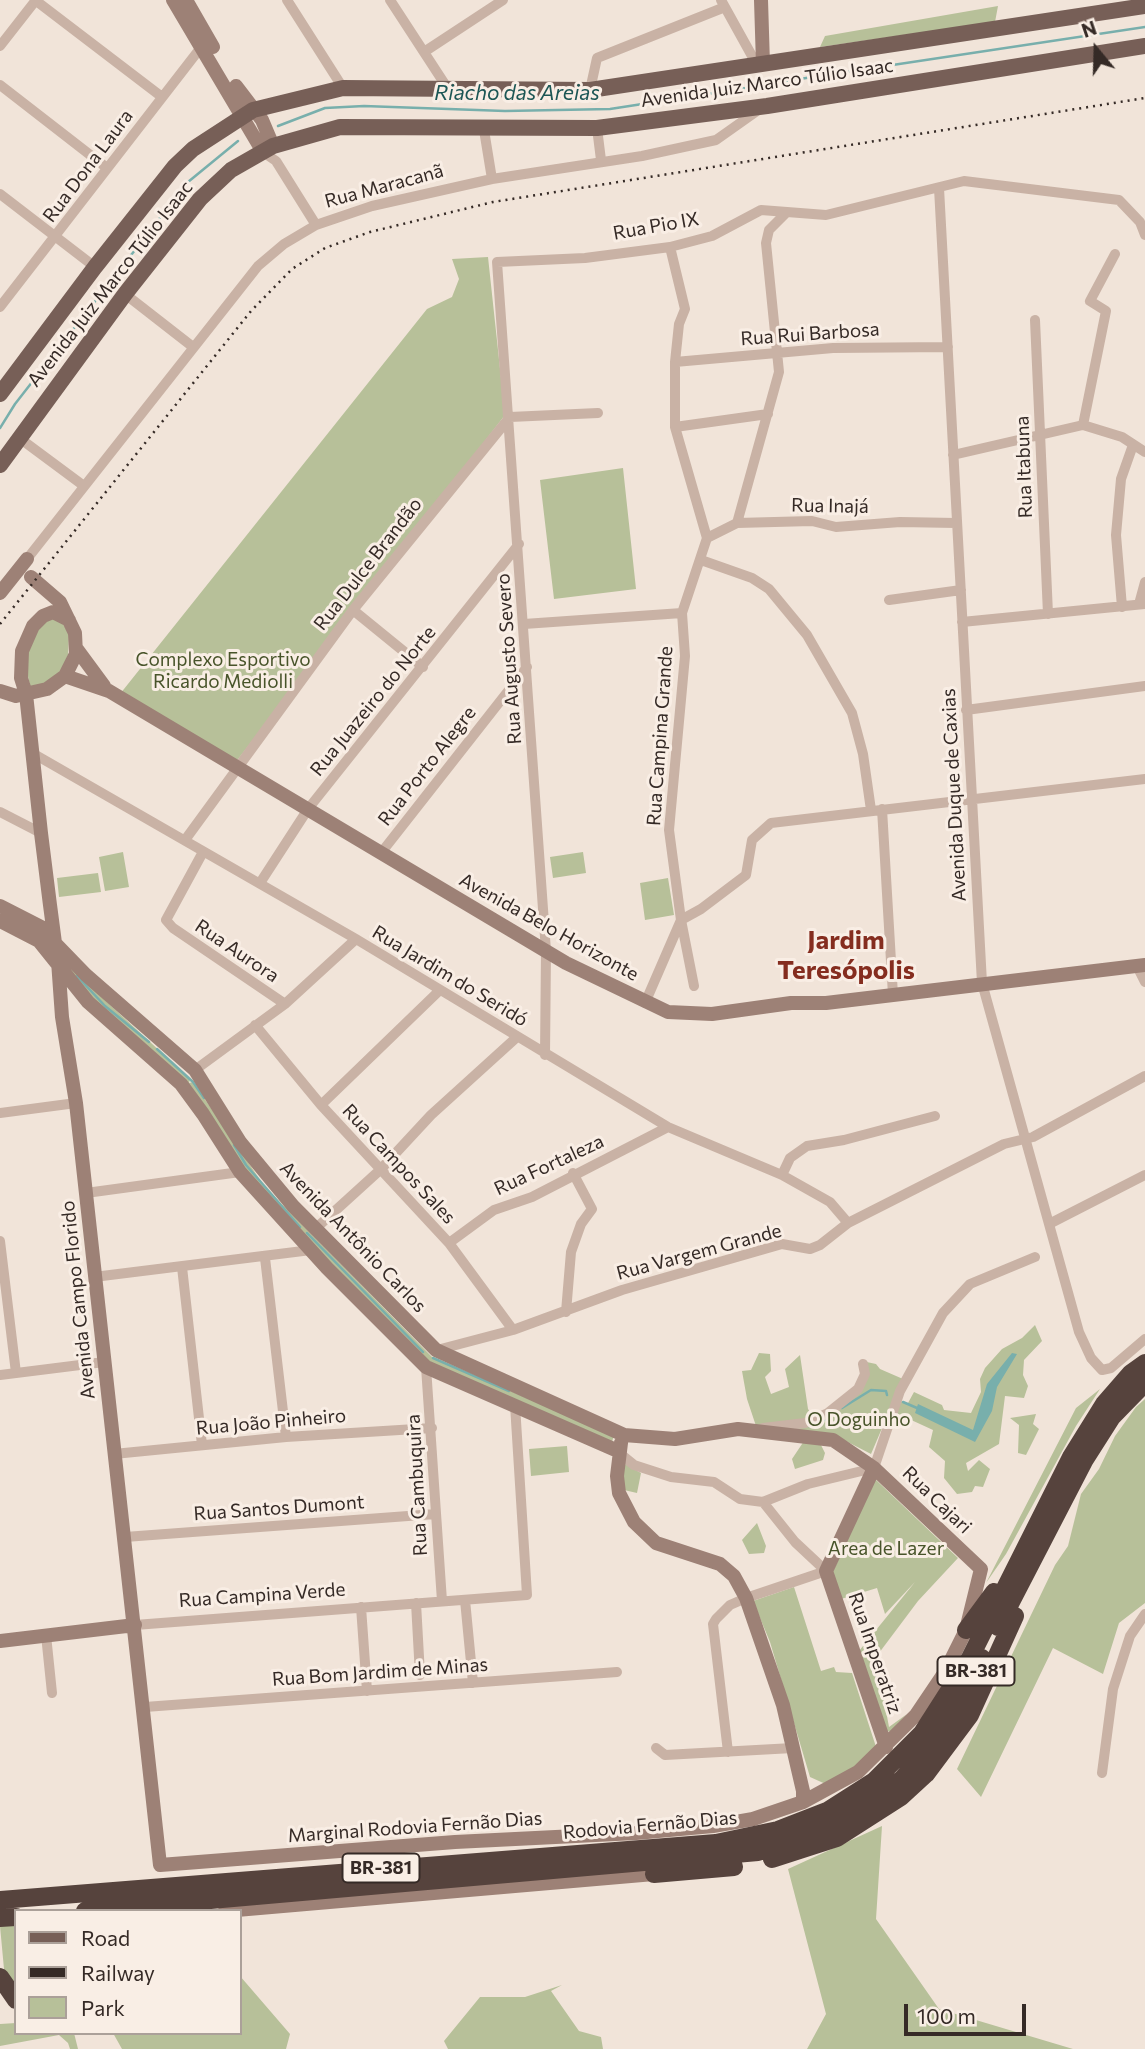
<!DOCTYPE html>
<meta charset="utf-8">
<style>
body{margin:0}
#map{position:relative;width:1145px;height:2049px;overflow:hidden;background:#f1e4d9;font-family:Commissioner,sans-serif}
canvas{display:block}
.legend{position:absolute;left:14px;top:1909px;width:228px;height:126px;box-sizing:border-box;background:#f9eee5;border:2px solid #aba099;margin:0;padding:9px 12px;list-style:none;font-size:21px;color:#352a26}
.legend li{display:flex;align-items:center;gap:14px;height:35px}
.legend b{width:35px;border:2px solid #aba099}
.north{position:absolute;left:1061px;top:14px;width:70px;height:70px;-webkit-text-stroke:5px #f9eee5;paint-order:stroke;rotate:341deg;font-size:19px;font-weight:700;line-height:28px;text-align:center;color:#352a26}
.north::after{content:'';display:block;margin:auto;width:24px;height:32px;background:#352a26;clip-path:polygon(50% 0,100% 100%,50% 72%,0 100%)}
.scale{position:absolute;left:904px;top:2004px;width:122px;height:32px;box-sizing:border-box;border:4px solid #352a26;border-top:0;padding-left:9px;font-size:21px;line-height:24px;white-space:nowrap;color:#352a26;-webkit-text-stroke:5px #f9eee5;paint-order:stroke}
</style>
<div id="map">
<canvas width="1145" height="2049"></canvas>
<ul class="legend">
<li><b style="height:9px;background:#775f57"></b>Road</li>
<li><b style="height:9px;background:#352a26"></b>Railway</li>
<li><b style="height:19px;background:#b7c099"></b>Park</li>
</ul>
<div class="north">N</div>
<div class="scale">100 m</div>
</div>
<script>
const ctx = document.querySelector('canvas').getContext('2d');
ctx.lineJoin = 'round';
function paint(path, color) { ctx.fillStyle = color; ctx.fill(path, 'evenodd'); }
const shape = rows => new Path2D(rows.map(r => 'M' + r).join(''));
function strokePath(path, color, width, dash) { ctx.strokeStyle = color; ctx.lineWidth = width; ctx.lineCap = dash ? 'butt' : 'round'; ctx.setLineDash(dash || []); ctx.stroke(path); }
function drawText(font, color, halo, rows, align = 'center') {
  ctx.font = font + ' Commissioner,sans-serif'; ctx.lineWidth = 6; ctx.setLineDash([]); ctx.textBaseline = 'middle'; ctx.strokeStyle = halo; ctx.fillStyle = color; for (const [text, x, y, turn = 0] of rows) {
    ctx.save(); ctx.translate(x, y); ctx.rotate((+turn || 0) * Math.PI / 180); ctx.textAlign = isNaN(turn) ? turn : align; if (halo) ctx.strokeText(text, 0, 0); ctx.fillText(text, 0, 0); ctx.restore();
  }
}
const green = shape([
 [998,6,995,22,820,47,825,36],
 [488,257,505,415,235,763,120,694,427,309,452,297,459,279,452,259],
 [623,468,636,589,554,599,540,480],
 [57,614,69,634,68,655,60,673,42,687,31,690,23,654,44,619],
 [123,852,129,887,105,891,99,857],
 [583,852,586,873,553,878,550,857],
 [98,873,101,892,59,897,57,878],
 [668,878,674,915,645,920,640,883],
 [68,966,190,1079,189,1083,193,1082,265,1187,433,1358,614,1435,612,1442,426,1363,259,1194,188,1083,63,971],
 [1035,1325,1042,1341,1024,1360,1023,1375,1028,1386,1024,1398,1005,1396,999,1444,966,1463,968,1471,979,1460,990,1469,983,1487,975,1486,972,1492,957,1494,944,1478,945,1461,929,1447,933,1430,896,1413,900,1401,908,1403,914,1392,942,1405,944,1410,971,1413,981,1392,980,1379,985,1368,1002,1349,1022,1338],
 [759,1353,770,1354,771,1371,765,1377,771,1394,789,1387,785,1369,800,1355,808,1409,815,1419,863,1382,862,1361,876,1364,880,1369,903,1379,871,1454,838,1437,758,1432,747,1399,742,1371,751,1370],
 [1100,1389,1076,1426,1006,1554,986,1583,1076,1408],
 [1145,1399,1145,1603,1119,1623,1103,1674,1053,1648,981,1797,957,1769,1055,1565,1068,1546,1081,1494,1099,1469,1115,1436,1136,1407],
 [1036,1414,1033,1424,1039,1429,1026,1455,1018,1453,1019,1425,1010,1418],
 [818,1439,825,1453,823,1460,795,1469,792,1459,804,1441],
 [567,1446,569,1472,531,1476,529,1449],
 [623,1463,641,1473,637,1493,624,1490],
 [875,1479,958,1558,918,1601,876,1657,889,1727,907,1714,891,1731,886,1732,859,1651,915,1582,885,1614,877,1588,841,1599,831,1576],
 [757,1523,766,1546,764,1553,749,1554,742,1540],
 [794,1587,821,1671,834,1667,836,1672,852,1673,878,1753,830,1786,810,1777,770,1642,753,1601],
 [882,1826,876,1919,939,2009,1073,2049,807,2049,826,2014,788,1869],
 [16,1925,16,1992,10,1986,4,1969,0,1926],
 [240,1976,290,2034,286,2049,122,2049,113,2033,240,2033],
 [562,1985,551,1991,579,2031,601,2037,603,2049,448,2049,444,2041,480,1997,525,1997],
 [16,2023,16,2033,74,2033,78,2049,70,2049,68,2043,59,2035,0,2046,0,2024]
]);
const water = shape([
 [1012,1353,1017,1354,997,1387,992,1411,975,1442,915,1413,918,1404,973,1430,987,1384]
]);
const stream = shape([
 [773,83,1145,27],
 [278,126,325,108,364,106,505,111,610,109,759,86],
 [0,428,15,404,188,182,238,141],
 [77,976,105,1006,149,1042],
 [157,1049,193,1082,204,1098],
 [234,1145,246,1165,300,1227],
 [307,1233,423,1352],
 [433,1358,509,1391],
 [903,1402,917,1408],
 [842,1408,871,1390,886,1391,887,1395],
 [809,1426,828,1418]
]);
const street = shape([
 [35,0,162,97],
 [287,0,343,88],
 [390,0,448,89],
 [721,0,757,65],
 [0,46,36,0],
 [424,52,503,0],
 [0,85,107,168],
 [590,90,597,58,725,7],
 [597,128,601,160],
 [484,130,492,179],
 [263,152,276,161,316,225],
 [939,188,982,983,1079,1332,1091,1358,1102,1370,1111,1368,1145,1339],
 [0,194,95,267],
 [670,247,685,309,679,324,675,362,675,427,707,538,682,613,685,656,669,830,681,920,694,986],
 [125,294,193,347],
 [0,307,202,46],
 [1035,320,1048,614],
 [675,362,833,348,948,347],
 [1083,425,1106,311,1090,301,1115,254],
 [675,427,768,414],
 [18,437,84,486],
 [953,455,1083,425,1122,437,1145,452],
 [737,523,779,372,766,243,769,230,787,212],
 [707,538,737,523,812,521,836,527,900,522,956,523],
 [27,559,258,266,284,244,316,225,372,206,492,179,642,156,716,140,757,111],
 [701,560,752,578,769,589,807,635,852,713,863,754,871,810],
 [889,600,961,590],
 [1139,604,1145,582],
 [1122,607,1116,535,1121,479,1133,445],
 [353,610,423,667],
 [962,622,1145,604],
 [524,624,682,613],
 [966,710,1145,686],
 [34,754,356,939,668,1127,782,1175,830,1202,848,1223],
 [882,809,893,995],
 [0,812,41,833],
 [185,840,353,610,510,417,598,413],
 [203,852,166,920,173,928,285,1004],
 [381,853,527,667],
 [260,883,308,809,519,544],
 [1137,966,1145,982],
 [645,1003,681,920,701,909,746,875,752,840,771,823,1145,779],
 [255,1025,321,1105,449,1243,513,1330],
 [545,1055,546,951,497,262,585,258,670,247,712,236,761,210,826,215,964,181,1119,200,1140,222,1145,235],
 [195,1070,285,1004,356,939],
 [321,1105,440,990],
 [0,1113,76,1103],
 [782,1175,790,1158,807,1146,844,1140,935,1116],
 [86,1193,240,1172],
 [1051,1223,1145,1175],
 [314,1230,380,1170,431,1115,517,1037],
 [0,1241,16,1373],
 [449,1243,494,1210,532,1197,668,1127],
 [265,1258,286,1437],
 [182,1267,202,1445],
 [94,1277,311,1250],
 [566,1312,571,1252,581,1224,592,1209,573,1173],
 [437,1350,513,1330,622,1290,782,1244,810,1249,820,1245,848,1223,1004,1144,1033,1137,1145,1076],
 [426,1367,442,1601],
 [0,1375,104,1362],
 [763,1428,805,1423,828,1413,858,1389,865,1374,863,1364],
 [618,1452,634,1465,671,1477,714,1482,740,1499,763,1502,795,1542,826,1571,746,1598,730,1605,716,1619,713,1624,728,1752],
 [114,1454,286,1437,432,1428],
 [763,1502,808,1484,874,1468,900,1391,943,1313,970,1284,1035,1257],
 [125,1537,435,1514],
 [465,1600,473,1683],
 [416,1603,420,1675],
 [361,1607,367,1691],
 [135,1625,527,1595,515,1405],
 [46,1635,52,1693],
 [145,1707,617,1672],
 [656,1748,665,1755,793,1748],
 [1102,1773,1113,1689,1130,1636,1145,1614]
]);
const secondary = shape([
 [173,0,263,152],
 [186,0,213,47],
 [761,0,763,64],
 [236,86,262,120,273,146],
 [0,593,27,559],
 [76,648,104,686],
 [65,676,109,691,566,963,668,1012,712,1014,791,1003,826,1003,1145,965],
 [0,691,16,696,47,689,65,676,76,654,75,633,60,602,31,577],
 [0,906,45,929,55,943,86,975,195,1070,240,1142,293,1206,436,1350,624,1435,675,1439,738,1429,833,1440,874,1468,981,1569,966,1630,945,1672,916,1715,858,1772,803,1802,753,1819,713,1826,636,1833,455,1842,160,1865,76,1103,62,1017,58,961,55,943,50,905,41,833,26,694,21,678,22,651,33,626,43,616,53,612,69,620],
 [0,921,39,941,88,1002,181,1084,203,1114,240,1172,327,1268,426,1367,618,1451],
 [621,1443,617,1476,619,1493,634,1522,656,1543,720,1564,734,1576,746,1598,783,1705,803,1791,803,1802],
 [874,1468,826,1571,886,1747],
 [0,1641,135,1625],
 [225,1911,654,1874]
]);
const primary = shape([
 [0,394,95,267,175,166,193,149,253,110,343,88,590,90,1145,6],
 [0,465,125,294,200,199,231,170,273,146,340,127,597,128,767,106,1145,46]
]);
const highway = shape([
 [998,1627,1084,1461,1112,1417,1145,1383],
 [966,1630,994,1592],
 [772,1859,837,1838,901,1797,926,1774,970,1715,1015,1616],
 [654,1874,734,1867],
 [0,1900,716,1843,778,1830,827,1811,874,1781,922,1733,970,1658,1071,1457,1104,1404,1131,1373,1145,1363],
 [85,1911,758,1852,810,1835,857,1812,902,1779,934,1743,956,1710,982,1658],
 [0,1918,16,1917],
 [0,1977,16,2000]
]);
const rail = shape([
 [0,624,251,311,292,269,325,248,370,232,493,202,1145,98]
]);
const shields = [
 [976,1671,77],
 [381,1868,77]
];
const shieldNames = [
 ["BR-381",976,1671],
 ["BR-381",381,1868]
];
const streetNames = [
 ["Avenida Juiz Marco Túlio Isaac",767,83,-8],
 ["Rua Dona Laura",88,166,-53],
 ["Rua Maracanã",384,186,-15],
 ["Rua Pio IX",656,226,-10],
 ["Avenida Juiz Marco Túlio Isaac",110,284,-52],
 ["Rua Rui Barbosa",810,334,-4],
 ["Rua Itabuna",1024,467,-92],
 ["Rua Inajá",830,506,1],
 ["Rua Dulce Brandão",368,564,-52],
 ["Rua Augusto Severo",509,659,-94],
 ["Rua Juazeiro do Norte",373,701,-51],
 ["Rua Campina Grande",660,736,-86],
 ["Rua Porto Alegre",427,766,-52],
 ["Avenida Duque de Caxias",954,795,-93],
 ["Avenida Belo Horizonte",549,927,29],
 ["Rua Aurora",237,951,34],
 ["Rua Jardim do Seridó",450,976,31],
 ["Rua Campos Sales",399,1164,47],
 ["Rua Fortaleza",549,1165,-25],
 ["Avenida Antônio Carlos",353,1237,46],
 ["Rua Vargem Grande",699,1252,-15],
 ["Avenida Campo Florido",78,1300,-96],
 ["Rua João Pinheiro",271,1422,-5],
 ["Rua Cambuquira",417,1485,-93],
 ["Rua Cajari",937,1500,44],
 ["Rua Santos Dumont",279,1508,-4],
 ["Rua Campina Verde",262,1595,-4],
 ["Rua Imperatriz",875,1653,71],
 ["Rua Bom Jardim de Minas",380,1672,-4],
 ["Rodovia Fernão Dias",650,1825,-5],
 ["Marginal Rodovia Fernão Dias",415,1827,-4]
];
const parkNames = [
 ["Complexo Esportivo",223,660],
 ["Ricardo Mediolli",223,682],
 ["O Doguinho",859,1420],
 ["Area de Lazer",886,1549]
];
const waterNames = [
 ["Riacho das Areias",517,93]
];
const districtNames = [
 ["Jardim",846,940],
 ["Teresópolis",846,970]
];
paint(green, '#b7c099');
paint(water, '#78afac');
strokePath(stream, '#78afac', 2.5);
strokePath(street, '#c9b2a5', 10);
strokePath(secondary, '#9d8176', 14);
strokePath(primary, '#775f57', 16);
strokePath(highway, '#56433d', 18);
strokePath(rail, '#352a26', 2.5, [2, 5]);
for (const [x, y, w] of shields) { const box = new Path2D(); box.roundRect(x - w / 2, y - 14.5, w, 29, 5); ctx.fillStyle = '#f9eee5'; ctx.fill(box); strokePath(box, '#352a26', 2); }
drawText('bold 18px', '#352a26', null, shieldNames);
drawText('19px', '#352a26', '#f9eee5', streetNames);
drawText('19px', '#48542a', '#f9eee5', parkNames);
drawText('italic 21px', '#1c5755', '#f9eee5', waterNames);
drawText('bold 26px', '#852d1f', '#f9eee5', districtNames);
</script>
